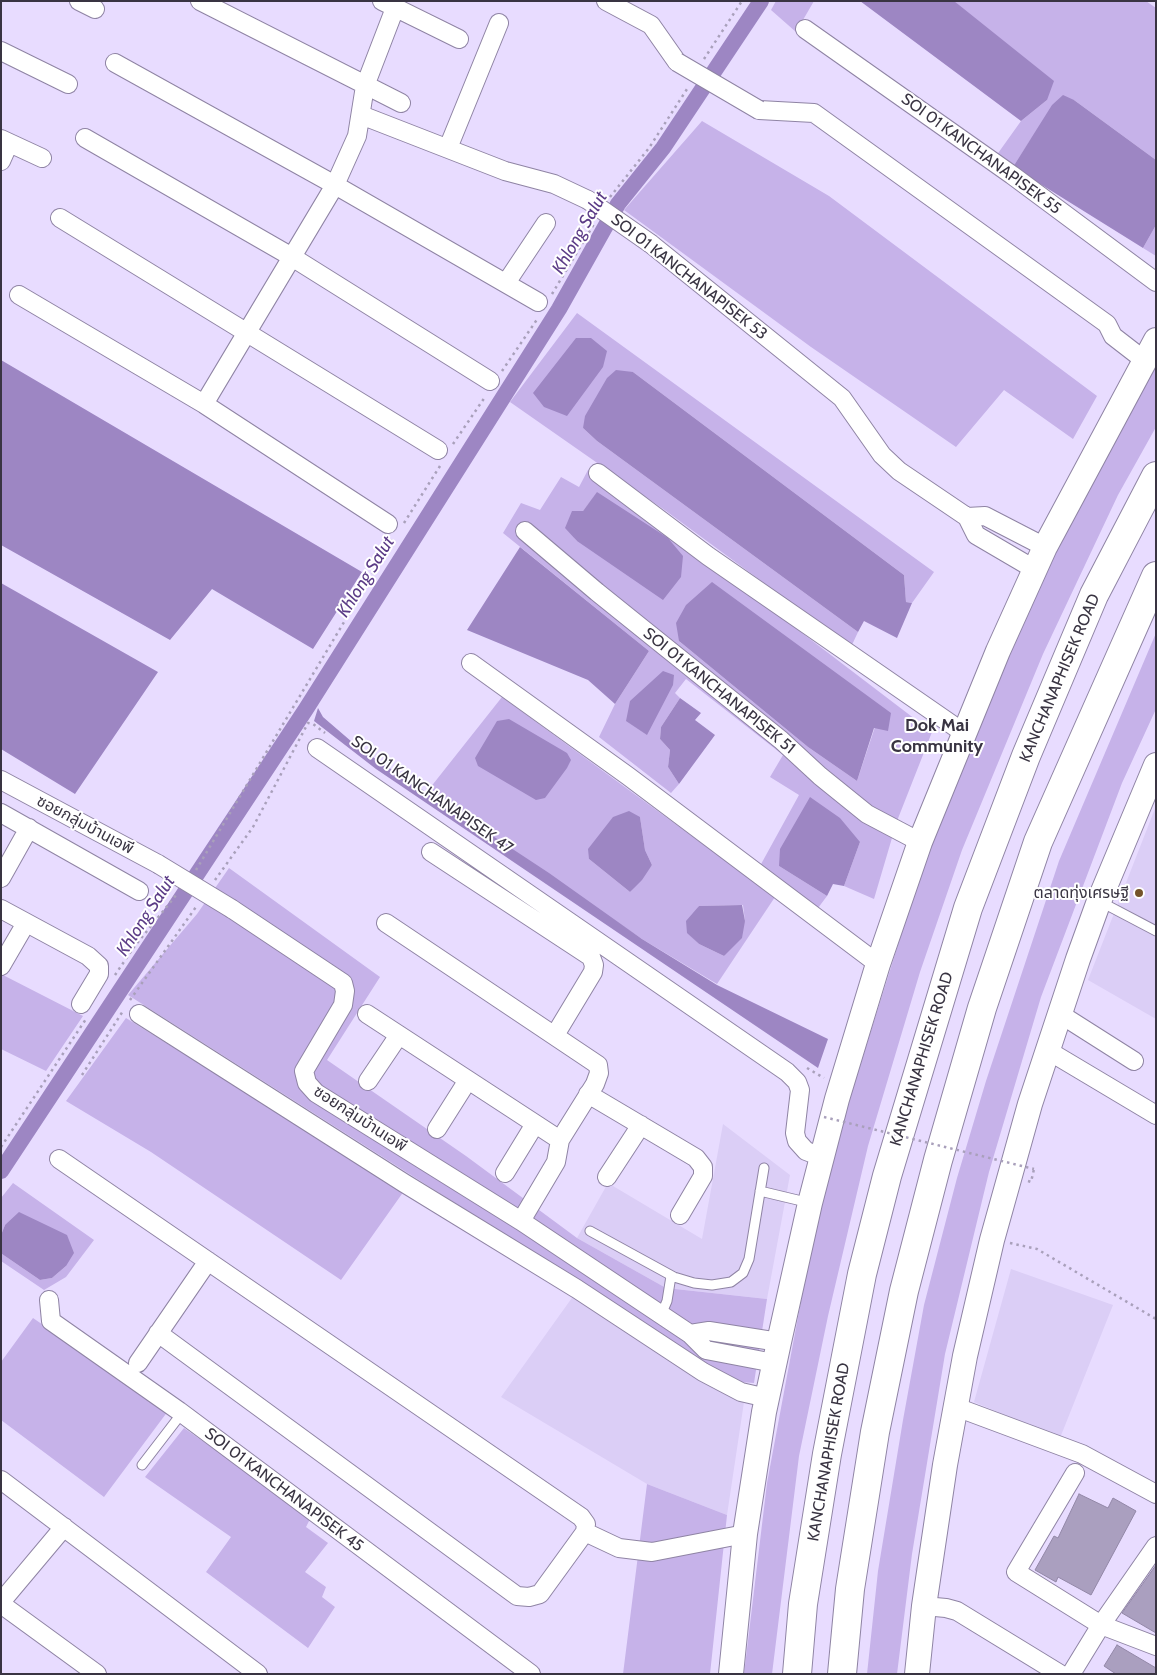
<!DOCTYPE html>
<meta charset="utf-8">
<style>
body{margin:0}
#map{position:relative;width:1157px;height:1675px;overflow:hidden;background:#e8dcff;font-family:Cabin,sans-serif}
canvas{display:block}
.frame{position:absolute;inset:0;border:2px solid #393442;pointer-events:none}
</style>
<div id="map">
<canvas width="1157" height="1675"></canvas>
<div class="frame"></div>
</div>
<script>
const ctx = document.querySelector('canvas').getContext('2d');
ctx.lineJoin = 'round';
function paint(path, color) { ctx.fillStyle = color; ctx.fill(path, 'evenodd'); }
const shape = rows => new Path2D(rows.map(r => 'M' + r).join(''));
function strokePath(path, color, width, dash) { ctx.strokeStyle = color; ctx.lineWidth = width; ctx.lineCap = dash ? 'butt' : 'round'; ctx.setLineDash(dash || []); ctx.stroke(path); }
function drawText(font, color, halo, rows, align = 'center') {
  ctx.font = font + ' Cabin,"Noto Sans Thai",sans-serif'; ctx.lineWidth = 4; ctx.setLineDash([]); ctx.textBaseline = 'middle'; ctx.strokeStyle = halo; ctx.fillStyle = color; for (const [text, x, y, turn = 0] of rows) {
    ctx.save(); ctx.translate(x, y); ctx.rotate((+turn || 0) * Math.PI / 180); ctx.textAlign = isNaN(turn) ? turn : align; if (halo) ctx.strokeText(text, 0, 0); ctx.fillText(text, 0, 0); ctx.restore();
  }
}
const built = shape([
 [1156,806,1156,1019,1088,980],
 [723,1124,790,1175,767,1299,666,1288,577,1238,608,1183,702,1239],
 [1011,1269,1113,1305,1060,1438,974,1402],
 [574,1295,744,1402,727,1515,647,1484,501,1397]
]);
const green = shape([
 [776,1,814,1,796,32,771,10],
 [954,1,1146,1,1156,8,1156,160,1074,100,1031,139,1013,167,996,156,1021,121,1047,100],
 [702,121,829,196,1097,396,1073,439,1004,390,956,447,811,347,624,210],
 [1156,225,1156,256,1143,248],
 [577,313,934,572,912,603,906,602,904,575,633,372,583,428,597,441,858,632,851,647,666,511,510,402],
 [1156,364,1156,427,1118,495,1043,654,962,850,920,972,868,1146,828,1316,799,1456,772,1674,744,1674,767,1483,812,1242,848,1104,930,843,1022,620,1094,476],
 [588,470,932,732,897,821,874,899,844,886,860,842,779,866,827,896,818,908,760,866,799,795,770,777,783,755,686,679,675,693,680,698,661,727,660,739,670,750,668,767,679,784,671,793,599,737,615,704,649,651,503,533,521,503,540,510,561,477,579,487],
 [598,492,577,541,574,537,583,511],
 [679,641,875,727,857,781,808,747],
 [1156,633,1156,709,1122,783,1041,997,989,1172,945,1354,912,1554,897,1674,867,1674,878,1571,903,1420,924,1305,957,1178,986,1081,1059,861],
 [502,697,775,897,717,984,642,939,426,793],
 [640,817,645,850,652,865,630,892,589,859],
 [743,905,745,921,724,956,699,944,688,933,699,906],
 [229,868,380,977,327,1060,466,1156,577,1238,666,1288,767,1299,754,1383,741,1382,711,1370,620,1308,128,995,197,914],
 [1,974,83,1016,46,1071,1,1049],
 [126,1018,404,1191,341,1280,151,1152,66,1101],
 [13,1183,94,1240,66,1277,44,1290,1,1261,1,1249,2,1254,40,1280,52,1278,66,1266,5,1225,1,1235,1,1198],
 [33,1318,168,1411,104,1497,1,1420,1,1362],
 [184,1428,311,1517,306,1527,328,1543,305,1572,326,1587,322,1597,335,1607,308,1648,206,1572,231,1537,145,1477],
 [647,1484,727,1515,710,1674,623,1674]
]);
const water = shape([
 [860,1,954,1,1054,81,1047,100,1021,121],
 [1063,95,1074,100,1156,160,1156,225,1143,248,1013,167,1052,105],
 [576,338,591,338,607,351,603,367,567,416,544,407,533,393],
 [1,360,362,572,313,649,212,589,170,640,1,545],
 [616,370,633,372,904,575,906,602,912,603,897,638,864,621,858,632,597,441,583,428,585,416,607,378],
 [597,492,668,538,683,556,681,577,663,600,577,541,565,528,572,511,583,511],
 [520,547,649,651,615,704,588,680,467,630],
 [712,582,891,713,888,731,874,728,857,781,808,747,679,641,676,623,686,605],
 [1,583,158,672,75,794,1,749],
 [663,671,674,675,673,685,647,735,626,721,630,701],
 [680,698,701,713,695,720,715,735,679,784,668,767,670,750,660,739,661,727],
 [318,708,323,717,359,748,549,873,642,939,717,985,828,1039,818,1068,376,769,314,721],
 [509,719,567,753,571,760,567,768,545,798,536,800,478,766,475,758,497,721],
 [810,797,840,818,860,842,844,886,833,884,827,896,779,866,780,849],
 [629,811,640,817,645,850,652,865,642,880,630,892,589,859,588,849,613,817],
 [742,905,745,921,742,938,724,956,699,944,687,933,686,921,699,906],
 [19,1212,67,1235,74,1253,66,1266,52,1278,40,1280,2,1254,1,1235,5,1225]
]);
const canal = shape([
 [1,1171,306,709,559,309,618,204,663,148,761,1]
]);
const building = shape([
 [1079,1494,1108,1508,1113,1498,1136,1511,1091,1595,1058,1577,1056,1582,1035,1570,1054,1536,1058,1538,1079,1494],
 [1156,1565,1156,1633,1122,1613,1156,1565],
 [1117,1645,1156,1668,1156,1674,1116,1674,1104,1666,1117,1645]
]);
const path = shape([
 [704,59,742,1],
 [610,197,649,148,689,86],
 [552,294,594,224],
 [502,371,538,318],
 [453,444,485,397],
 [404,523,440,466],
 [196,870,393,540],
 [215,880,253,827,308,723,313,724,325,733],
 [115,975,134,947,177,894],
 [130,1000,196,907],
 [807,1068,824,1078],
 [82,1075,123,1011],
 [1,1147,86,1019],
 [1028,1181,1031,1182,1034,1169],
 [1010,1243,1037,1249,1156,1319]
]);
const service = shape([
 [1099,901,1156,931],
 [760,1191,810,1203],
 [590,1231,674,1277,694,1283,712,1285,731,1282,743,1273,749,1259,764,1168],
 [661,1315,667,1301,671,1276],
 [142,1465,182,1413]
]);
const minor = shape([
 [79,1,95,9],
 [200,1,401,103],
 [382,1,459,39],
 [606,1,651,25,677,62],
 [805,29,1012,175,1156,282],
 [1,51,68,84],
 [115,63,335,185,538,302],
 [759,110,814,113,1107,324,1113,336,1144,360],
 [361,115,505,171,554,184,588,200],
 [85,138,292,257,490,381],
 [1,139,42,158],
 [448,148,499,23],
 [1,161,9,143],
 [60,218,438,450],
 [651,244,842,398,882,455,899,471,967,517,976,535,1034,569],
 [506,283,546,223],
 [19,295,204,404,388,524],
 [204,404,335,185,357,136,365,86,395,8],
 [598,473,708,556,964,733],
 [967,517,985,516,1045,547],
 [525,531,597,592,781,740,820,776,867,814,920,842],
 [471,663,628,776,878,964],
 [317,748,787,1072,797,1082,800,1090,795,1133,797,1141,806,1151,822,1157],
 [1,780,158,864],
 [1,813,139,891],
 [431,852,591,957,594,965,593,972,555,1035],
 [1,878,29,828],
 [1,909,88,956,99,966,99,974,81,1004],
 [232,909,343,983,345,991,343,1005,304,1071,307,1083,316,1093,521,1221,690,1334,706,1350,774,1363],
 [386,923,598,1065,599,1073,595,1084,560,1140,556,1162,521,1221],
 [1,966,26,923],
 [139,1014,404,1183,577,1289,703,1372,741,1392,767,1398],
 [367,1014,560,1140],
 [1060,1014,1134,1061],
 [1047,1050,1156,1115],
 [368,1081,399,1035],
 [588,1094,696,1158,703,1167,703,1176,680,1215],
 [437,1129,468,1080],
 [59,1159,581,1517,586,1524,585,1532,540,1594,529,1597,517,1596,158,1333],
 [505,1173,535,1124],
 [607,1177,641,1125],
 [49,1300,51,1321,179,1411,531,1674],
 [690,1334,709,1331,779,1342],
 [138,1363,208,1261],
 [956,1407,1082,1454,1156,1494],
 [1075,1473,1016,1572,1101,1625,1156,1646],
 [1,1480,258,1674],
 [585,1532,619,1548,652,1552,745,1534],
 [1,1602,64,1527],
 [1,1604,97,1674],
 [924,1606,946,1608,957,1611,1060,1674],
 [1071,1674,1101,1625,1156,1546]
]);
const secondary = shape([
 [731,1674,745,1534,764,1412,779,1342,810,1203,837,1099,878,964,920,842,998,651,1045,547,1156,340],
 [917,1674,924,1606,945,1465,965,1356,992,1240,1030,1104,1078,959,1099,901,1156,765]
]);
const motorway = shape([
 [797,1674,803,1604,827,1454,862,1274,887,1176,926,1047,968,908,1026,756,1094,595,1156,476],
 [842,1674,850,1589,875,1432,904,1291,938,1160,982,1008,1038,842,1156,576]
]);
const pathBridge = shape([
 [824,1117,1034,1169]
]);
const minorBridge = shape([
 [677,62,759,110],
 [588,200,651,244],
 [158,864,232,909]
]);
const markers = [
 [1139,893,5,"#74542a"]
];
const streetNames = [
 ["SOI 01 KANCHANAPISEK 55",981,154,36],
 ["SOI 01 KANCHANAPISEK 53",689,277,38],
 ["KANCHANAPHISEK ROAD",1060,678,-67],
 ["SOI 01 KANCHANAPISEK 51",719,691,39],
 ["SOI 01 KANCHANAPISEK 47",432,795,35],
 ["ซอยกลุ่มบ้านเอพี",85,825,28],
 ["KANCHANAPHISEK ROAD",922,1059,-73],
 ["ซอยกลุ่มบ้านเอพี",360,1119,33],
 ["KANCHANAPHISEK ROAD",829,1452,-80],
 ["SOI 01 KANCHANAPISEK 45",284,1490,37]
];
const poiNames = [
 ["ตลาดทุ่งเศรษฐี",1129,893]
];
const waterNames = [
 ["Khlong Salut",580,233,-60],
 ["Khlong Salut",366,577,-58],
 ["Khlong Salut",146,916,-57]
];
const neighbourhoodNames = [
 ["Dok Mai",937,726],
 ["Community",937,747]
];
paint(built, '#dbcef6');
paint(green, '#c6b2e9');
paint(water, '#9d86c3');
strokePath(canal, '#9d86c3', 16);
paint(building, '#aa9fbf');
strokePath(building, '#9287a7', 1);
strokePath(service, '#8f84a4', 11);
strokePath(minor, '#8f84a4', 20);
strokePath(secondary, '#8f84a4', 26);
strokePath(motorway, '#8f84a4', 30);
strokePath(path, '#a9a0bb', 2.5, [2.5, 4]);
strokePath(service, '#fff', 9);
strokePath(minor, '#fff', 18);
strokePath(secondary, '#fff', 24);
strokePath(motorway, '#fff', 28);
strokePath(minorBridge, '#8f84a4', 20, []);
strokePath(pathBridge, '#a9a0bb', 2.5, [2.5, 4]);
strokePath(minorBridge, '#fff', 18);
for (const [x, y, r, color] of markers) { const dot = new Path2D(); dot.arc(x, y, r, 0, 2 * Math.PI); ctx.fillStyle = color; ctx.fill(dot); strokePath(dot, '#fff', 2); }
drawText('16px', '#393442', '#fff', streetNames);
drawText('16px', '#393442', '#fff', poiNames, 'right');
drawText('italic 18px', '#5c3c87', '#fff', waterNames);
drawText('bold 18px', '#393442', '#fff', neighbourhoodNames);
</script>
